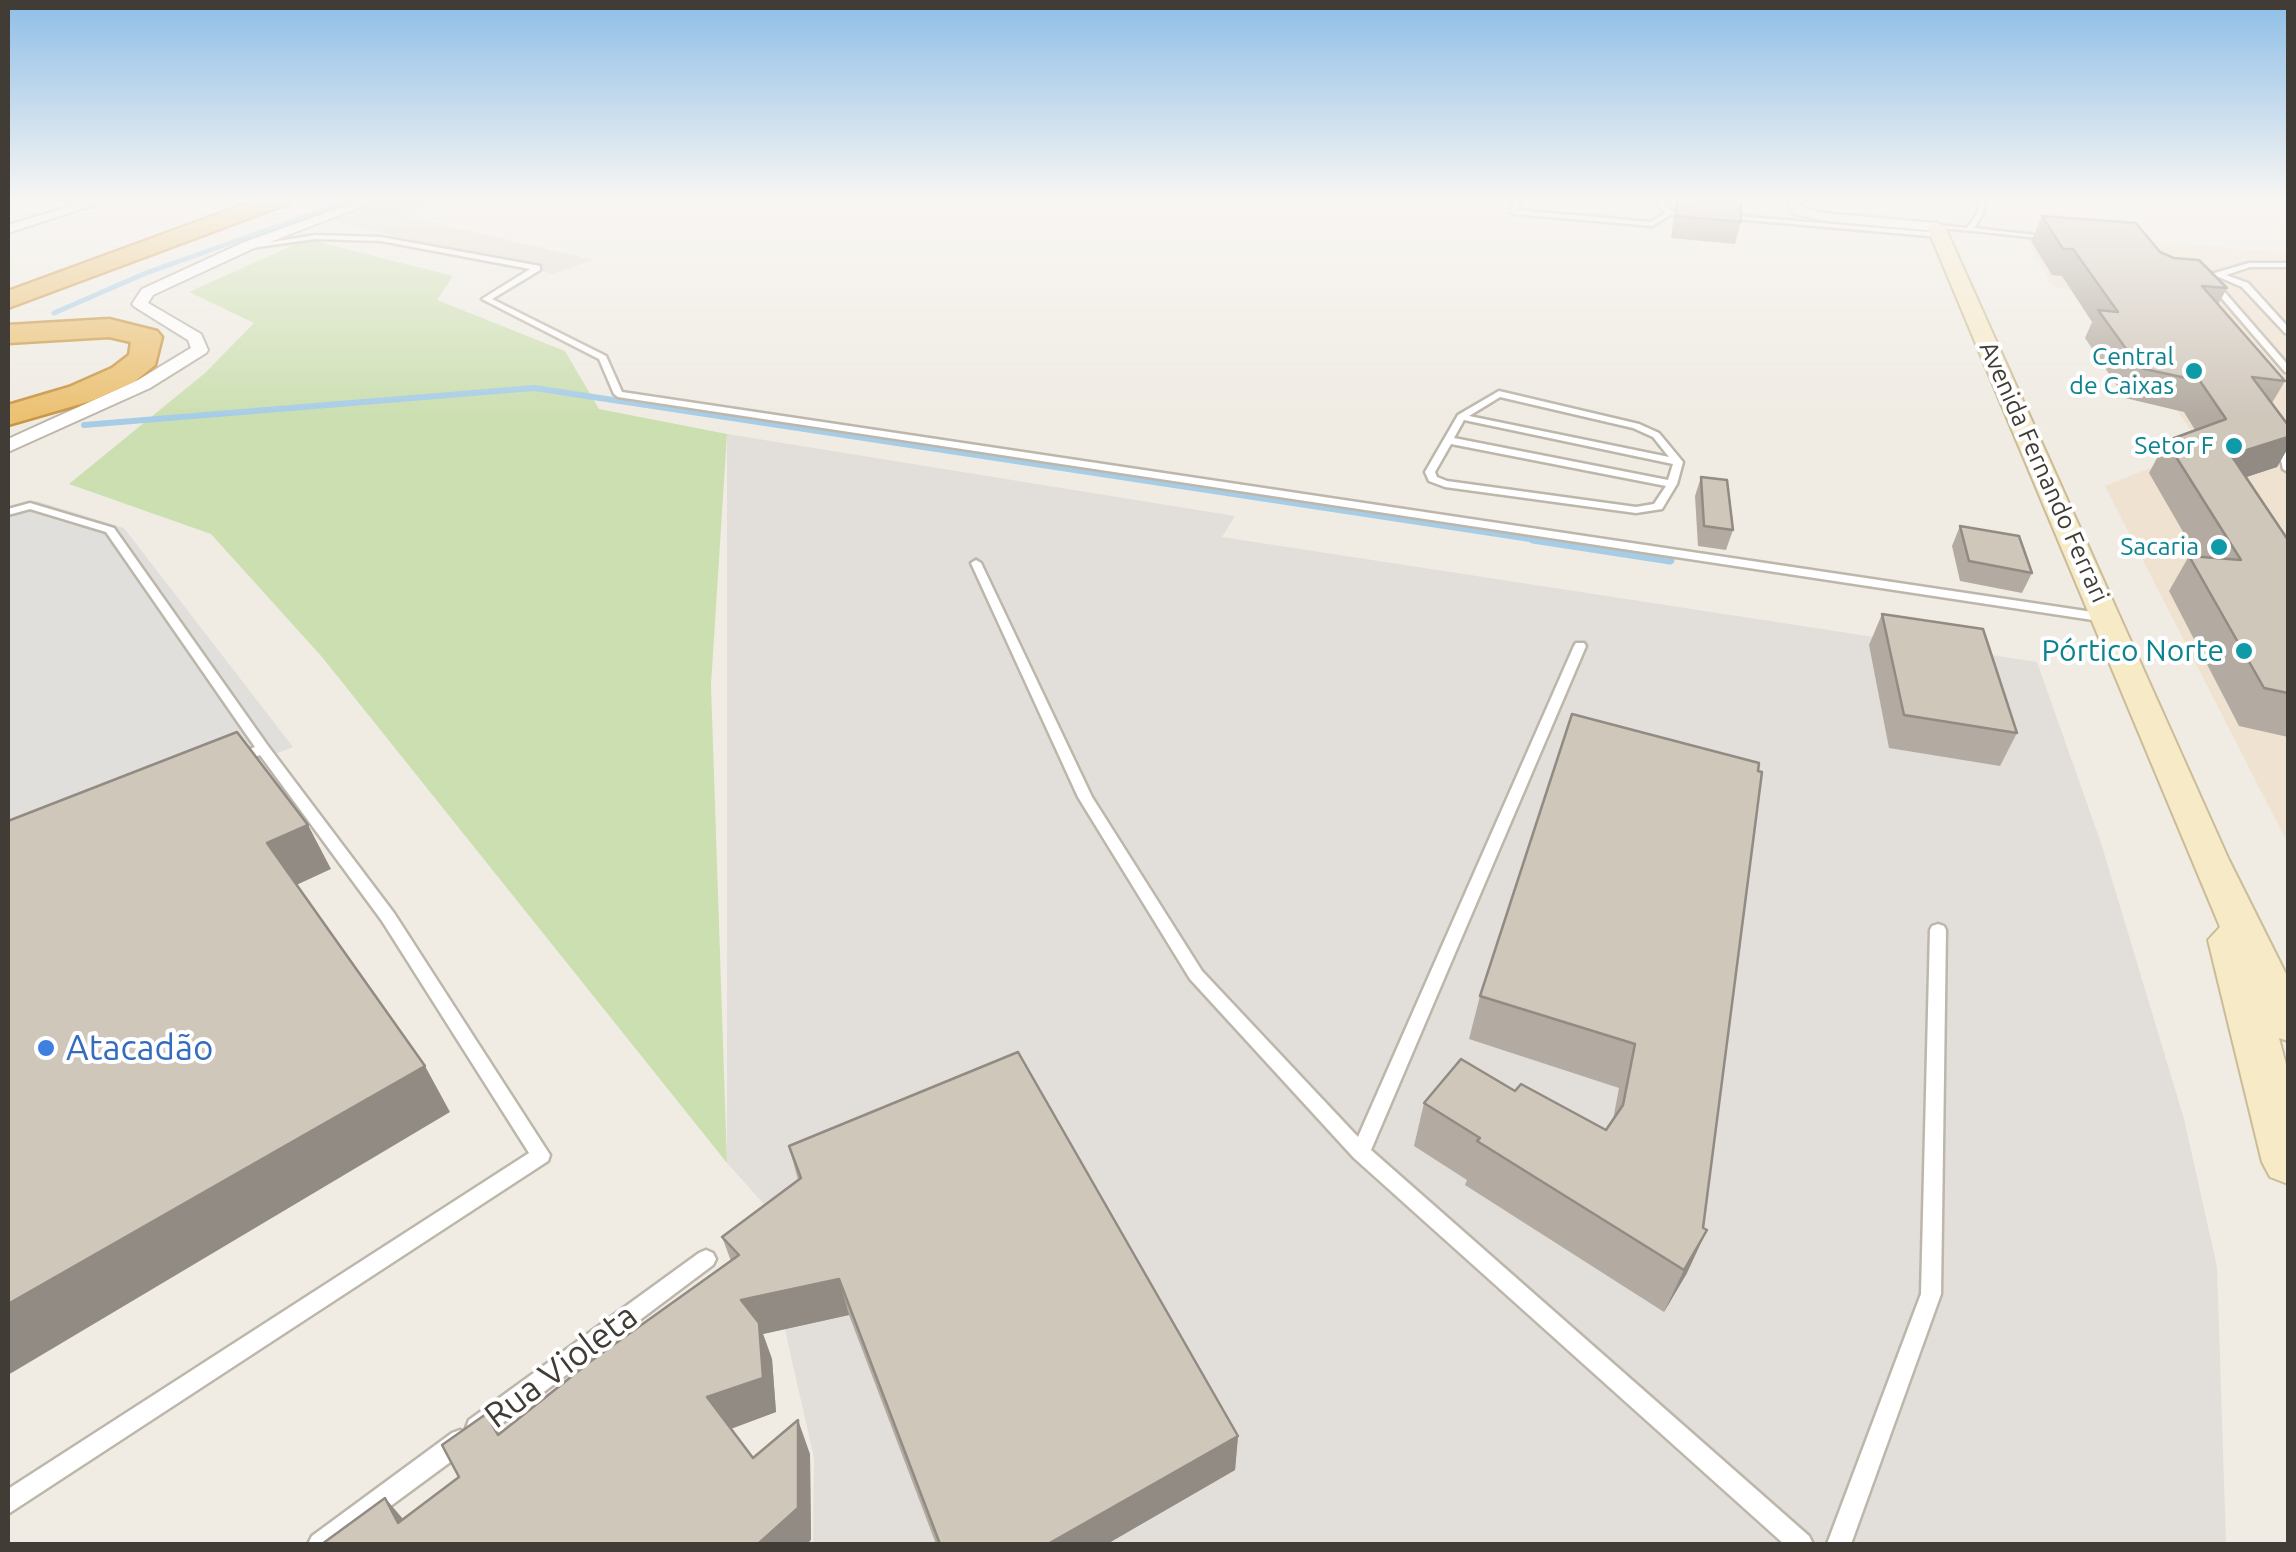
<!DOCTYPE html>
<meta charset="utf-8">
<style>
body{margin:0}
#map{position:relative;width:2296px;height:1552px;overflow:hidden;background:#f0ece4;font-family:Ubuntu,sans-serif}
canvas{display:block}
.frame{position:absolute;inset:0;border:10px solid #413c35;pointer-events:none}
</style>
<div id="map">
<canvas width="2296" height="1552"></canvas>
<div class="frame"></div>
</div>
<script>
const ctx = document.querySelector('canvas').getContext('2d');
ctx.lineJoin = 'round';
function paint(path, color) { ctx.fillStyle = color; ctx.fill(path, 'evenodd'); }
const shape = rows => new Path2D(rows.map(r => 'M' + r).join(''));
function strokePath(path, color, width, dash) { ctx.strokeStyle = color; ctx.lineWidth = width; ctx.lineCap = dash ? 'butt' : 'round'; ctx.setLineDash(dash || []); ctx.stroke(path); }
function drawText(font, color, halo, rows, align = 'center') {
  ctx.font = font + ' Ubuntu,sans-serif'; ctx.lineWidth = 8; ctx.setLineDash([]); ctx.textBaseline = 'middle'; ctx.strokeStyle = halo; ctx.fillStyle = color; for (const [text, x, y, turn = 0] of rows) {
    ctx.save(); ctx.translate(x, y); ctx.rotate((+turn || 0) * Math.PI / 180); ctx.textAlign = isNaN(turn) ? turn : align; if (halo) ctx.strokeText(text, 0, 0); ctx.fillText(text, 0, 0); ctx.restore();
  }
}
const residential = shape([
 [381,199,441,199,402,215,593,260,553,274,323,219]
]);
const commercial = shape([
 [2020,229,2288,253,2288,844,2105,486,2202,447,2102,300,2052,285]
]);
const industrial = shape([
 [727,434,1235,516,1222,537,2037,662,2101,843,2184,1119,2217,1267,2226,1544,813,1544,814,1458,785,1330,735,1273,789,1232,727,1163]
]);
const green = shape([
 [307,239,453,276,437,300,565,351,599,409,727,434,711,685,727,1163,322,657,211,534,69,484,205,373,254,323,189,292]
]);
const parking = shape([
 [37,501,124,528,293,747,8,862,8,506]
]);
const streamFar2 = shape([
 [54,313,146,273,354,199]
]);
const streamFar1 = shape([
 [84,425,534,388,1550,542]
]);
const stream = shape([
 [1533,539,1670,560]
]);
const lane = shape([
 [1514,199,1520,199,1518,210,1651,222,1665,213,1656,202,1639,199,1660,199,1671,211,1693,214,1690,216,1670,215,1652,226,1514,214,1511,212,1514,199],
 [1979,199,1985,199,1983,214,1974,228,2043,236,2040,238,1933,227,1936,225,1967,228,1977,214,1979,199],
 [1726,215,1940,233,1943,235,1940,237,1724,218,1726,215],
 [315,235,381,237,540,266,540,270,492,299,606,356,622,392,2106,614,2112,618,2106,622,618,397,614,394,599,359,482,299,530,269,381,241,315,239,251,248,248,246,315,235],
 [2249,263,2288,263,2288,267,2250,267,2226,275,2248,283,2288,327,2288,333,2285,333,2242,287,2219,277,2215,278,2215,281,2288,365,2288,372,2285,372,2207,281,2208,275,2249,263],
 [1499,391,1639,424,1659,433,1683,462,1677,484,1662,509,1636,513,1445,487,1429,481,1425,472,1458,415,1499,391],
 [1500,397,1633,428,1653,437,1669,457,1469,416,1500,397],
 [1464,420,1673,464,1668,480,1454,438,1464,420],
 [1451,444,1666,486,1654,504,1636,507,1447,481,1437,477,1435,472,1451,444],
 [2288,438,2288,472,2283,469,2279,451,2283,441,2288,438],
 [30,503,114,528,268,746,394,913,550,1155,548,1161,8,1514,8,1489,529,1153,382,921,260,755,240,763,230,763,228,760,230,757,255,747,106,532,30,509,8,515,8,509,30,503],
 [976,560,981,563,1092,797,1202,971,1358,1137,1574,646,1576,643,1584,643,1586,646,1371,1150,1809,1536,1813,1544,1784,1544,1354,1158,1190,979,1078,797,971,563,976,560],
 [1938,924,1944,926,1946,930,1941,1294,1851,1544,1827,1544,1921,1294,1930,930,1932,926,1938,924],
 [706,1250,713,1253,716,1259,713,1265,485,1436,477,1439,469,1436,466,1428,469,1420,699,1253,706,1250],
 [460,1430,468,1433,471,1441,468,1449,339,1544,308,1544,312,1536,452,1433,460,1430]
]);
const street = shape([
 [94,199,112,199,8,233,8,225,94,199],
 [364,199,381,199,252,249,153,295,148,303,201,334,208,350,206,353,150,388,8,452,8,439,138,380,191,348,188,340,135,307,132,304,142,289,242,243,364,199],
 [1785,199,1797,199,1803,208,1826,213,1936,223,1943,227,1936,231,1826,221,1794,214,1785,199]
]);
const secondary = shape([
 [1936,222,1945,227,2229,860,2288,978,2288,1041,2279,1038,2288,1072,2288,1184,2270,1177,2262,1162,2208,940,2220,927,1927,227,1936,222]
]);
const highway = shape([
 [259,199,290,199,287,204,8,308,8,291,259,199],
 [109,319,157,331,162,337,155,365,134,382,91,401,8,425,8,405,69,387,112,368,129,355,131,342,109,337,8,343,8,325,109,319]
]);
const wall = shape([
 [1676,199,1738,199,1737,203,1741,222,1735,244,1671,238],
 [2042,216,2160,252,2227,288,2218,305,2285,381,2272,403,2288,425,2288,448,2277,467,2246,477,2288,540,2288,737,2239,726,2169,591,2189,556,2197,556,2149,473,2166,441,2195,430,2184,412,2125,398,2085,338,2092,322,2062,276,2052,275,2031,241],
 [1701,477,1733,530,1726,550,1698,546,1695,496],
 [1960,526,2032,573,2022,593,1960,581,1952,546],
 [1882,614,2017,733,2000,766,1889,748,1869,645],
 [1572,714,1687,1273,1664,1312,1465,1185,1467,1180,1414,1146,1424,1103,1515,1091,1606,1130,1613,1120,1619,1088,1469,1039,1480,996],
 [789,1146,1238,1436,1235,1470,1107,1544,936,1544,849,1315,763,1334,772,1359,776,1412,731,1429,753,1458,810,1454,811,1540,322,1544,385,1498,403,1519,459,1477,486,1414,499,1433,731,1261,722,1237,798,1180]
]);
const shadedWall = shape([
 [2288,437,2288,448,2277,467,2213,488,2231,455],
 [308,825,331,869,292,887,267,843],
 [425,1066,450,1112,8,1375,8,1304],
 [1707,1230,1687,1273,1664,1312,1684,1270],
 [839,1279,849,1315,763,1334,772,1359,776,1412,722,1432,707,1397,741,1300],
 [798,1420,810,1454,811,1540,807,1544,758,1544],
 [1238,1436,1235,1470,1107,1544,1048,1544],
 [385,1498,413,1531,398,1523]
]);
const building = shape([
 [1678,199,1741,203,1741,222,1676,216,1678,199],
 [2042,216,2136,223,2160,252,2174,258,2199,260,2227,288,2202,286,2285,381,2252,377,2288,425,2288,437,2231,455,2288,540,2288,693,2264,688,2189,556,2241,560,2166,441,2226,419,2200,381,2140,368,2098,310,2118,312,2073,249,2063,249,2042,216],
 [1701,477,1727,480,1733,530,1704,526,1701,477],
 [1960,526,2019,536,2032,573,1969,561,1960,526],
 [1882,614,1983,629,2017,733,1904,715,1882,614],
 [1572,714,1759,763,1758,771,1762,772,1703,1228,1707,1230,1684,1270,1477,1141,1480,1138,1424,1103,1461,1059,1515,1091,1521,1084,1606,1130,1623,1105,1635,1044,1480,996,1572,714],
 [237,732,308,825,267,843,425,1066,8,1304,8,821,237,732],
 [1018,1052,1238,1436,1048,1544,940,1544,839,1279,741,1300,759,1323,763,1378,707,1397,753,1458,798,1420,798,1508,758,1544,322,1544,385,1498,398,1523,459,1477,442,1445,486,1414,498,1435,591,1361,739,1255,722,1237,801,1178,789,1146,1018,1052]
]);
const markers = [
 [2194,371,10,"#0f9aa8"],
 [2234,446,10,"#0f9aa8"],
 [2219,547,10,"#0f9aa8"],
 [2244,651,10,"#0f9aa8"],
 [46,1048,10,"#3f7fe0"]
];
const farCulturenames = [
 ["Central",2174,357],
 ["de Caixas",2174,386],
 ["Setor F",2214,446],
 ["Sacaria",2199,547]
];
const farStreetnames = [
 ["Avenida Fernando Ferrari",2044,472,66]
];
const cultureNames = [
 ["Pórtico Norte",2224,651]
];
const nearShopnames = [
 ["Atacadão",66,1048]
];
const nearStreetnames = [
 ["Rua Violeta",561,1366,-37]
];
paint(residential, '#e3ddd3');
paint(commercial, '#f0e2d1');
paint(industrial, '#e2ded9');
paint(green, '#ccdfb1');
paint(parking, '#e1dfdc');
strokePath(streamFar2, '#a7cde6', 5);
strokePath(streamFar1, '#a7cde6', 6);
strokePath(stream, '#a7cde6', 9);
strokePath(lane, '#bdb6ab', 5);
strokePath(street, '#bdb6ab', 4);
strokePath(secondary, '#cabc99', 4);
strokePath(highway, '#c99645', 5);
paint(lane, '#fff');
paint(street, '#fff');
paint(secondary, '#f7eac7');
paint(highway, '#ebc173');
paint(wall, '#b3aba1');
paint(shadedWall, '#928b83');
paint(building, '#d0c7bb');
strokePath(building, '#928b83', 2.5);
const sky = ctx.createLinearGradient(0, 0, 0, 416);
sky.addColorStop(0, '#8ebee7');
sky.addColorStop(0.48, '#f8f6f3');
sky.addColorStop(1, '#f8f6f300');
ctx.fillStyle = sky;
ctx.fillRect(0, 0, 2296, 416);
for (const [x, y, r, color] of markers) { const dot = new Path2D(); dot.arc(x, y, r, 0, 2 * Math.PI); ctx.fillStyle = color; ctx.fill(dot); strokePath(dot, '#fff', 4); }
drawText('25px', '#0d838f', '#fff', farCulturenames, 'right');
drawText('25px', '#413c35', '#fff', farStreetnames);
drawText('30px', '#0d838f', '#fff', cultureNames, 'right');
drawText('35px', '#366cbe', '#fff', nearShopnames, 'left');
drawText('35px', '#413c35', '#fff', nearStreetnames);
</script>
